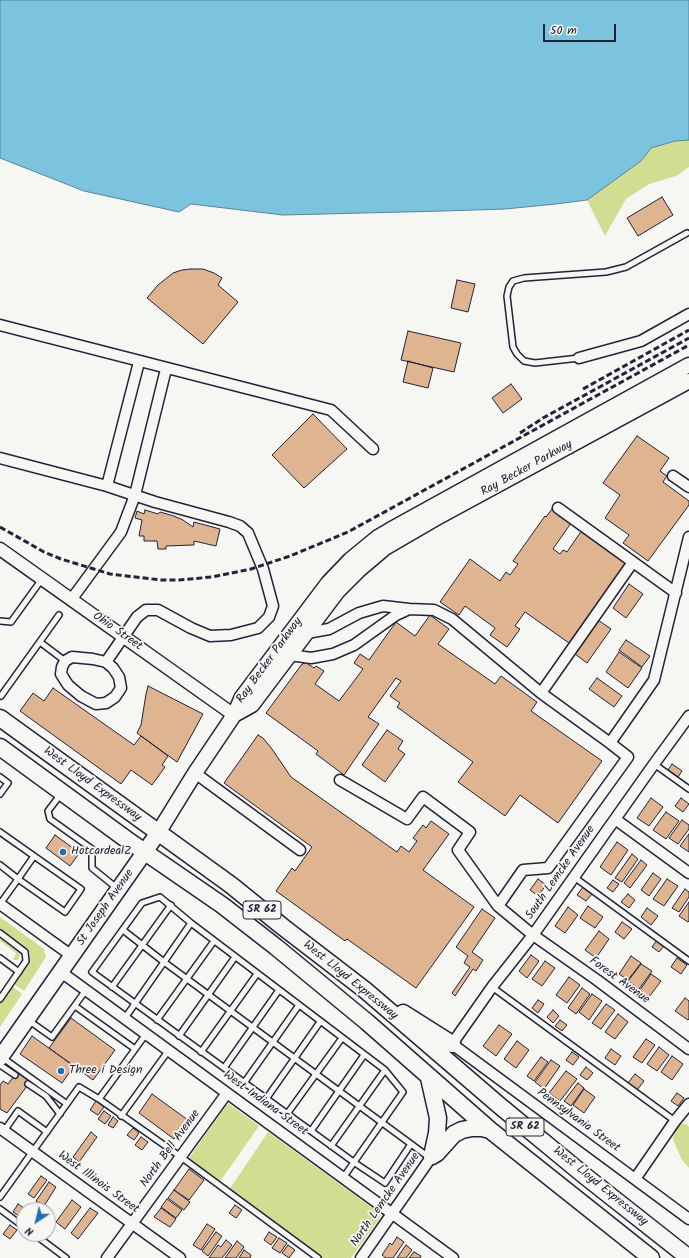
<!DOCTYPE html>
<style>
body{margin:0}
#map{position:relative;width:689px;height:1258px;overflow:hidden;background:#f6f6f2;font-family:Kalam,sans-serif}
canvas{display:block}
.north{position:absolute;left:16px;top:1202px;width:40px;height:40px;box-sizing:border-box;background:#f6f6f2;border:1px solid #a1a1a9;border-radius:50%;rotate:215deg;font-size:11px;font-weight:700;line-height:16px;text-align:center;color:#22223b}
.north::after{content:'';display:block;margin:auto;width:14px;height:18px;background:#1f6fb2;clip-path:polygon(50% 0,100% 100%,50% 72%,0 100%)}
.scale{position:absolute;left:543px;top:24px;width:73px;height:18px;box-sizing:border-box;border:2px solid #22223b;border-top:0;padding-left:5px;font-size:12px;line-height:14px;white-space:nowrap;color:#22223b;-webkit-text-stroke:3px #f6f6f2;paint-order:stroke}
</style>
<div id="map">
<canvas width="689" height="1258"></canvas>
<div class="north">N</div>
<div class="scale">50 m</div>
</div>
<script>
const ctx = document.querySelector('canvas').getContext('2d');
ctx.lineJoin = 'round';
function paint(path, color) { ctx.fillStyle = color; ctx.fill(path, 'evenodd'); }
const shape = rows => new Path2D(rows.map(r => 'M' + r).join(''));
function strokePath(path, color, width, dash) { ctx.strokeStyle = color; ctx.lineWidth = width; ctx.lineCap = dash ? 'butt' : 'round'; ctx.setLineDash(dash || []); ctx.stroke(path); }
function drawText(font, color, halo, rows, align = 'center') {
  ctx.font = font + ' Kalam,sans-serif'; ctx.lineWidth = 3.5; ctx.setLineDash([]); ctx.textBaseline = 'middle'; ctx.strokeStyle = halo; ctx.fillStyle = color; for (const [text, x, y, turn = 0] of rows) {
    ctx.save(); ctx.translate(x, y); ctx.rotate((+turn || 0) * Math.PI / 180); ctx.textAlign = isNaN(turn) ? turn : align; if (halo) ctx.strokeText(text, 0, 0); ctx.fillText(text, 0, 0); ctx.restore();
  }
}
const green = shape([
 [689,140,689,167,676,176,649,184,626,199,605,236,587,200,641,161,651,148,675,141],
 [0,917,44,949,46,957,24,991,14,984,28,965,30,960,30,954,28,949,0,928],
 [0,937,19,951,21,953,18,960,13,960,16,953,0,941],
 [12,986,22,994,0,1027,0,1003],
 [229,1104,259,1126,219,1183,188,1160,226,1105],
 [679,1124,686,1124,689,1127,689,1168,682,1160,673,1140,674,1131],
 [268,1132,378,1212,380,1214,380,1218,351,1258,322,1258,229,1190]
]);
const water = shape([
 [0,0,689,0,689,140,675,141,651,148,641,161,587,200,556,204,505,209,444,211,283,215,191,204,179,212,84,191,0,158,0,0]
]);
const building = shape([
 [662,197,673,215,638,236,627,218,662,197],
 [191,269,203,269,214,273,222,278,218,285,238,302,203,344,147,298,158,285,173,273,182,270,191,269],
 [457,280,475,284,468,312,451,308,457,280],
 [408,331,461,343,454,372,401,360,408,331],
 [408,361,433,368,428,388,403,382,408,361],
 [511,384,522,399,503,413,492,398,511,384],
 [313,414,347,449,304,488,272,455,313,414],
 [637,436,669,458,660,471,667,476,663,482,689,501,689,505,648,561,623,543,629,535,605,518,620,495,603,483,637,436],
 [552,509,571,523,553,549,560,554,563,550,567,552,582,530,626,563,569,643,525,612,515,626,520,629,507,647,490,635,495,628,465,606,459,615,440,602,470,559,500,581,506,572,510,575,518,564,513,561,545,516,546,517,552,509],
 [145,510,158,514,160,512,174,516,183,520,193,527,194,522,220,529,216,546,194,541,194,545,166,546,166,549,158,549,157,541,144,541,144,536,139,536,142,520,135,518,137,511,144,514,145,510],
 [629,584,643,594,626,618,613,608,629,584],
 [430,615,449,629,438,644,495,684,501,676,537,702,531,711,602,761,558,823,520,795,505,816,458,782,473,762,397,707,400,703,390,696,401,681,396,678,368,717,379,724,344,775,316,754,318,751,266,713,302,664,303,664,305,662,314,668,316,666,324,671,315,684,339,701,363,669,354,663,360,654,369,660,396,622,415,636,430,615],
 [598,620,611,629,587,663,575,654,598,620],
 [626,640,650,656,642,667,619,650,626,640],
 [619,652,642,668,628,688,606,672,619,652],
 [597,678,622,696,614,707,589,689,597,678],
 [148,686,203,714,177,762,137,733,141,725,146,694,148,686],
 [53,688,134,745,141,736,168,756,162,765,165,767,152,785,131,770,121,784,20,711,33,693,44,701,53,688],
 [387,730,403,741,398,749,405,754,385,782,362,765,387,730],
 [258,735,263,738,272,749,291,777,397,852,401,846,409,852,417,841,413,838,423,825,426,828,431,821,449,834,423,870,474,907,416,988,347,939,345,941,276,891,292,868,295,871,312,847,224,783,258,735],
 [672,764,682,771,678,777,668,770,672,764],
 [651,798,663,807,649,826,637,818,651,798],
 [681,798,689,804,683,812,675,806,681,798],
 [666,812,679,821,666,839,653,830,666,812],
 [682,820,689,825,689,829,678,844,669,838,682,820],
 [689,834,689,852,680,846,689,834],
 [55,835,77,851,76,853,78,855,70,866,46,848,55,835],
 [617,842,628,850,611,875,600,867,617,842],
 [632,854,638,859,622,882,615,878,632,854],
 [641,860,647,865,630,888,624,883,641,860],
 [653,873,661,879,649,896,641,890,653,873],
 [538,879,546,885,538,896,530,890,538,879],
 [667,879,678,886,664,906,653,899,667,879],
 [613,880,619,884,613,892,607,888,613,880],
 [583,887,592,894,586,901,577,895,583,887],
 [685,889,689,892,689,897,679,912,672,908,685,889],
 [628,894,635,900,629,908,621,902,628,894],
 [689,902,689,921,688,922,679,916,689,902],
 [588,906,603,917,595,928,580,918,588,906],
 [568,907,578,915,565,933,555,926,568,907],
 [647,908,658,916,651,925,641,917,647,908],
 [482,909,495,918,472,952,483,960,476,971,473,969,455,996,452,993,470,967,464,963,468,956,456,947,482,909],
 [622,922,632,929,624,939,615,932,622,922],
 [599,931,609,939,596,958,585,950,599,931],
 [657,940,664,946,659,952,652,947,657,940],
 [531,955,539,961,527,978,519,971,531,955],
 [631,956,641,963,628,980,619,974,631,956],
 [677,958,687,965,681,974,671,967,677,958],
 [545,961,555,968,542,986,532,979,545,961],
 [641,964,652,971,639,989,628,981,641,964],
 [651,974,661,981,649,997,640,990,651,974],
 [569,977,580,985,567,1003,556,995,569,977],
 [582,988,590,994,576,1014,568,1008,582,988],
 [592,994,602,1001,589,1020,579,1012,592,994],
 [685,998,689,1001,689,1019,688,1020,675,1011,685,998],
 [538,1000,544,1004,538,1013,532,1008,538,1000],
 [606,1004,615,1010,601,1029,592,1023,606,1004],
 [553,1010,559,1016,553,1023,547,1017,553,1010],
 [618,1014,628,1022,615,1039,605,1032,618,1014],
 [71,1018,115,1050,93,1080,49,1048,71,1018],
 [560,1020,567,1025,562,1031,555,1026,560,1020],
 [499,1025,512,1034,496,1056,483,1046,499,1025],
 [32,1036,74,1066,62,1083,20,1054,32,1036],
 [646,1039,655,1045,642,1063,633,1057,646,1039],
 [517,1041,529,1050,516,1068,504,1059,517,1041],
 [659,1047,669,1055,657,1071,647,1064,659,1047],
 [611,1049,621,1056,615,1065,605,1058,611,1049],
 [572,1052,579,1057,573,1065,566,1060,572,1052],
 [672,1056,683,1064,672,1080,661,1072,672,1056],
 [541,1057,548,1062,534,1081,527,1076,541,1057],
 [551,1060,560,1066,544,1089,535,1082,551,1060],
 [586,1067,593,1073,587,1080,580,1075,586,1067],
 [566,1071,577,1079,560,1101,549,1093,566,1071],
 [17,1072,30,1082,7,1113,0,1109,0,1085,3,1081,8,1084,17,1072],
 [635,1074,644,1081,637,1090,628,1083,635,1074],
 [578,1083,584,1088,571,1106,564,1101,578,1083],
 [584,1089,595,1097,584,1113,573,1105,584,1089],
 [677,1093,684,1098,678,1106,671,1101,677,1093],
 [152,1094,188,1120,174,1139,139,1113,152,1094],
 [96,1101,104,1107,98,1115,90,1110,96,1101],
 [104,1111,111,1116,105,1124,98,1119,104,1111],
 [113,1117,118,1121,113,1128,108,1125,113,1117],
 [133,1128,139,1133,134,1140,127,1135,133,1128],
 [91,1132,97,1137,79,1162,73,1157,91,1132],
 [141,1137,148,1142,142,1150,135,1145,141,1137],
 [189,1169,204,1180,189,1200,174,1190,189,1169],
 [41,1176,47,1180,34,1198,28,1194,41,1176],
 [49,1182,56,1187,44,1206,36,1201,49,1182],
 [174,1190,190,1202,184,1210,168,1198,174,1190],
 [167,1199,182,1210,176,1218,161,1207,167,1199],
 [72,1200,81,1207,65,1229,56,1222,72,1200],
 [18,1204,24,1208,19,1216,13,1212,18,1204],
 [235,1205,242,1210,236,1218,229,1213,235,1205],
 [90,1208,98,1213,78,1239,71,1233,90,1208],
 [161,1208,176,1219,170,1227,154,1217,161,1208],
 [207,1224,215,1229,201,1250,193,1245,207,1224],
 [10,1225,17,1230,10,1239,3,1234,10,1225],
 [216,1232,222,1236,208,1256,202,1251,216,1232],
 [269,1232,277,1237,271,1245,264,1240,269,1232],
 [397,1237,404,1242,393,1258,386,1258,382,1255,390,1243,392,1245,397,1237],
 [279,1238,287,1243,280,1253,272,1248,279,1238],
 [226,1240,232,1245,222,1258,209,1258,218,1245,221,1247,226,1240],
 [237,1241,244,1247,236,1258,225,1258,237,1241],
 [288,1245,295,1250,289,1258,282,1253,288,1245],
 [406,1245,412,1250,406,1258,397,1258,406,1245],
 [244,1250,251,1255,250,1258,239,1258,244,1250],
 [414,1252,421,1256,420,1258,409,1258,414,1252]
]);
const service = shape([
 [579,358,535,363,524,361,517,354,513,347,507,296,509,287,513,281,524,278,606,272,626,267,687,233],
 [0,621,11,622,42,579],
 [40,642,65,661],
 [1,696,59,615],
 [654,764,689,789],
 [0,777,8,783,0,794],
 [61,794,48,811,50,819,92,849,92,868,118,889],
 [0,832,34,856],
 [0,865,18,879,65,912,81,889,34,856,18,879,0,904],
 [574,877,689,961],
 [191,923,160,897,142,903,92,972,355,1163,385,1183,411,1144],
 [123,930,164,962,191,923,385,1070,403,1092,343,1178],
 [0,933,25,952,26,961,0,999],
 [0,958,19,972],
 [112,987,171,905],
 [492,987,675,1121],
 [75,1006,135,1049],
 [125,1018,164,962,430,1158],
 [28,1020,52,1037,86,990],
 [157,1020,214,941],
 [179,1036,235,957],
 [201,1052,257,974],
 [3,1058,67,1104],
 [0,1065,15,1075],
 [224,1068,279,990],
 [244,1083,299,1005],
 [28,1084,46,1096,60,1114],
 [99,1099,146,1034],
 [266,1099,320,1022],
 [287,1114,342,1038],
 [121,1116,169,1050],
 [4,1131,18,1111,47,1132],
 [311,1131,364,1055],
 [331,1146,385,1070],
 [0,1197,79,1087,99,1099,181,1157,318,1258],
 [0,1209,24,1227],
 [34,1234,66,1258]
]);
const minor = shape([
 [0,325,331,410,373,449],
 [579,358,641,341,689,314],
 [0,458,107,486,155,502,229,522,240,526,248,533,263,569,273,606,269,617,258,628,231,635,210,636,191,628,158,610,146,610,137,617,106,662,93,659,72,657,65,661,62,667,61,674,68,685,81,696,96,704,106,703,115,697,121,688,119,677,113,668,106,662],
 [673,476,689,487],
 [107,486,139,362],
 [558,508,676,593],
 [689,537,654,680,610,743,628,757,548,868,523,870,498,906,533,935,597,980,689,1049],
 [71,600,121,532,135,495,166,369],
 [307,633,329,629,359,613,383,606,409,609],
 [290,655,311,658,333,654,354,645,396,615,409,609,434,610,452,619,541,693,610,743],
 [541,693,633,562],
 [689,716,654,764,533,935,492,987,452,1044,689,1219],
 [195,773,300,850],
 [340,780,407,819,423,797,470,832,458,850,498,906],
 [615,819,689,873],
 [0,904,72,956],
 [61,972,453,1258],
 [0,1128,180,1258],
 [635,1179,675,1121,689,1104],
 [107,1258,227,1093],
 [361,1258,432,1156]
]);
const tertiary = shape([
 [0,549,234,715]
]);
const secondary = shape([
 [234,715,252,705,338,591,359,570,385,548,440,516,689,381],
 [158,833,195,773,234,715,242,697,328,583,350,560,378,537,390,530,689,365]
]);
const primary = shape([
 [0,1058,158,833]
]);
const trunk = shape([
 [0,718,231,885,283,927,365,990,500,1106,585,1176,689,1258],
 [0,747,126,839,222,905,276,947,367,1022,490,1130,651,1258],
 [403,1013,452,1044],
 [429,1078,438,1118,437,1133,432,1156],
 [432,1156,437,1153,454,1134,462,1130,472,1128,482,1128,490,1130]
]);
const rail = shape([
 [583,389,689,330],
 [520,433,543,418,689,338],
 [0,527,44,552,61,559,110,574,161,580,179,580,212,577,251,569,290,556,348,532,689,345]
]);
const markers = [
 [63,852,4,"#1f6fb2"],
 [61,1071,4,"#1f6fb2"]
];
const shields = [
 [262,910,38],
 [525,1127,38]
];
const shieldNames = [
 ["SR 62",262,910],
 ["SR 62",525,1127]
];
const streetNames = [
 ["Ray Becker Parkway",527,469,-29],
 ["Ohio Street",117,632,35],
 ["Ray Becker Parkway",270,661,-54],
 ["West Lloyd Expressway",92,785,36],
 ["South Lemcke Avenue",561,873,-55],
 ["St Joseph Avenue",106,908,-55],
 ["West Lloyd Expressway",350,981,39],
 ["Forest Avenue",619,981,36],
 ["West Indiana Street",265,1104,36],
 ["Pennsylvania Street",578,1121,36],
 ["North Bell Avenue",171,1149,-54],
 ["West Illinois Street",98,1183,36],
 ["West Lloyd Expressway",600,1187,39],
 ["North Lemcke Avenue",386,1200,-55]
];
const poiNames = [
 ["HotcardealZ",71,852],
 ["Three i Design",69,1071]
];
paint(green, '#d1de91');
paint(water, '#7cc4dd');
strokePath(water, '#58839c', 1);
paint(building, '#dfb490');
strokePath(building, '#22223b', 1);
strokePath(service, '#22223b', 8);
strokePath(minor, '#22223b', 13);
strokePath(tertiary, '#22223b', 15);
strokePath(secondary, '#22223b', 17);
strokePath(primary, '#22223b', 18);
strokePath(trunk, '#22223b', 19);
strokePath(service, '#f6f6f2', 5);
strokePath(minor, '#f6f6f2', 10);
strokePath(tertiary, '#f6f6f2', 12);
strokePath(secondary, '#f6f6f2', 14);
strokePath(primary, '#f6f6f2', 15);
strokePath(trunk, '#f6f6f2', 16);
strokePath(rail, '#22223b', 3, [6, 3]);
for (const [x, y, r, color] of markers) { const dot = new Path2D(); dot.arc(x, y, r, 0, 2 * Math.PI); ctx.fillStyle = color; ctx.fill(dot); strokePath(dot, '#f6f6f2', 1.5); }
for (const [x, y, w] of shields) { const box = new Path2D(); box.roundRect(x - w / 2, y - 9, w, 18, 3); ctx.fillStyle = '#f6f6f2'; ctx.fill(box); strokePath(box, '#22223b', 1); }
drawText('bold 11px', '#22223b', null, shieldNames);
drawText('12px', '#22223b', '#f6f6f2', streetNames);
drawText('12px', '#22223b', '#f6f6f2', poiNames, 'left');
</script>
